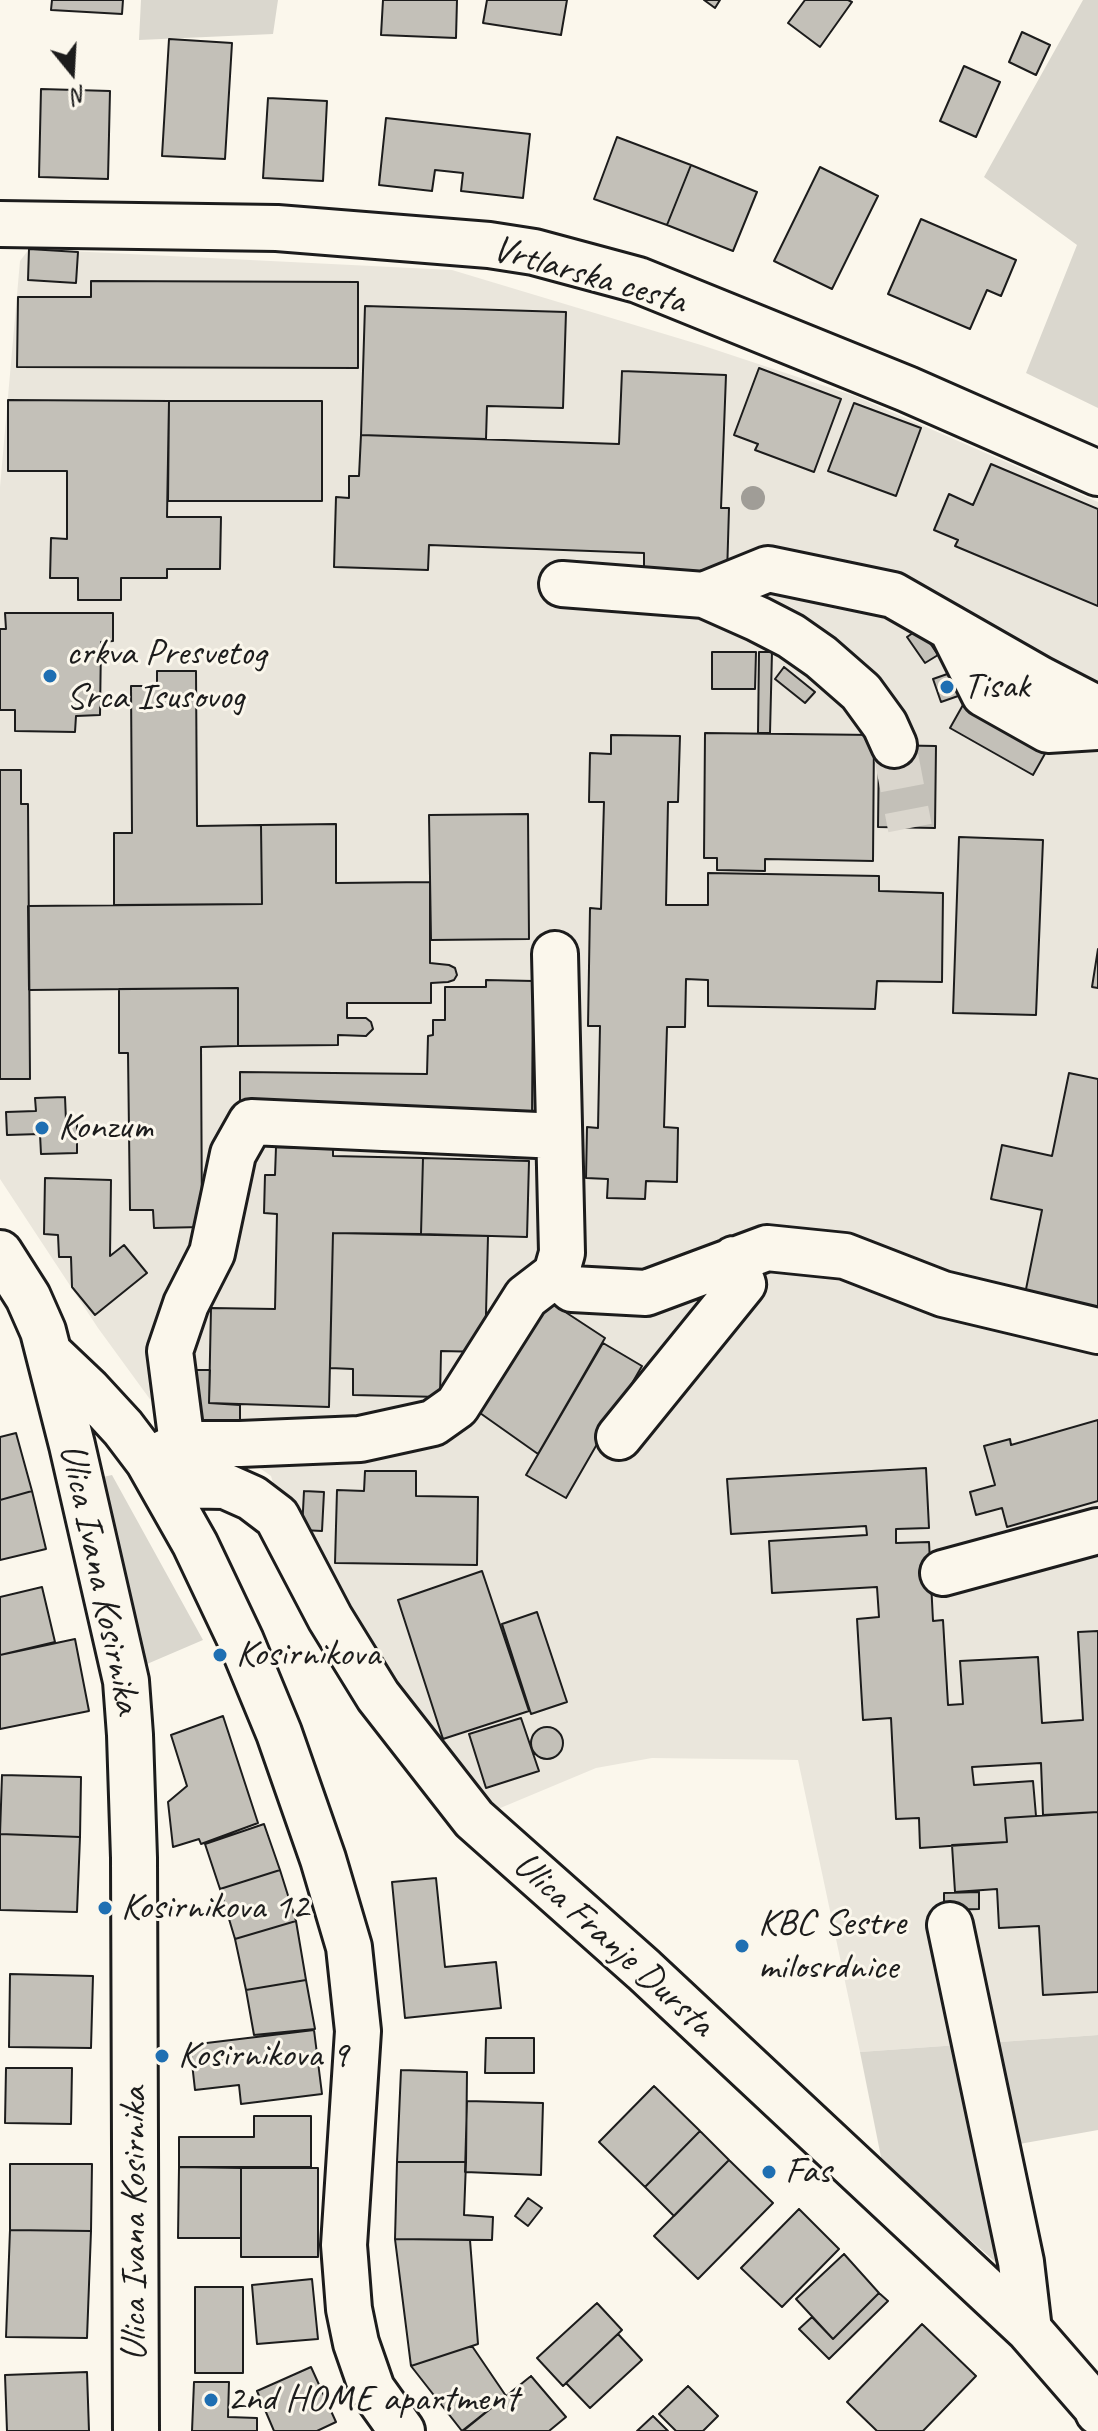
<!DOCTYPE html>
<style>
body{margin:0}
#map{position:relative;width:1098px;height:2431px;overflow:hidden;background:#fbf7ec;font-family:Caveat,sans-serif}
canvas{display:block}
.north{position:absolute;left:32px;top:32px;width:80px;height:80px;-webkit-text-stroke:6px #fbf7ec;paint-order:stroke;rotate:162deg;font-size:22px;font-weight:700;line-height:32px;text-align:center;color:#1c1c1c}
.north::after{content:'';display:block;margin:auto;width:28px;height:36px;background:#1c1c1c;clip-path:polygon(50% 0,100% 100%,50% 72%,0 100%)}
</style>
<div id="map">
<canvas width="1098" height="2431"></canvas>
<div class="north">N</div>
</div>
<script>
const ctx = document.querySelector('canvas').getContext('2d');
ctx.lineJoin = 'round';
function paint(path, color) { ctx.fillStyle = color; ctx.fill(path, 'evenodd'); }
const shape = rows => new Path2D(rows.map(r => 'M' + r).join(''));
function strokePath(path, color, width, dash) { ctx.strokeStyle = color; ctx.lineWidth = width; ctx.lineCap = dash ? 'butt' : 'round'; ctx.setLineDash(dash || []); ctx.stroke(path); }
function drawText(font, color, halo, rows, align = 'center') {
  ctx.font = font + ' Caveat,sans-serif'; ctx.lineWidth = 6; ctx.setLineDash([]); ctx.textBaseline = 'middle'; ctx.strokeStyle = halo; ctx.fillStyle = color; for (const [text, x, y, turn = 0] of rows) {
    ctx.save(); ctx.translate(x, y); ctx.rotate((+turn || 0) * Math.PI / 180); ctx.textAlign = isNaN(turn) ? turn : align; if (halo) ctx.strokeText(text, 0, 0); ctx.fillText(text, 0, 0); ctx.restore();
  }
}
const built = shape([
 [29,249,452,270,701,345,855,396,1098,502,1098,2035,860,2052,798,1760,652,1758,596,1768,474,1819,291,1541,271,1476,240,1454,160,1413,98,1328,0,1179,0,487,20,261]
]);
const green = shape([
 [141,0,278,0,273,34,139,40],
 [1083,0,1098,0,1098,408,1026,373,1077,245,984,177],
 [112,1475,203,1640,147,1664,103,1477],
 [1098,2035,1098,2130,1008,2146,1035,2297,882,2162,860,2052]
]);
const building = shape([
 [52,0,123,0,122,14,51,10,52,0],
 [383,0,457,0,456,38,381,35,383,0],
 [487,0,567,0,561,35,483,23,487,0],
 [704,0,720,0,715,8,704,0],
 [805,0,848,0,852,2,820,47,788,23,805,0],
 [1022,32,1050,45,1036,75,1009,62,1022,32],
 [169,39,232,43,225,159,162,156,169,39],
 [964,66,1000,82,976,137,940,121,964,66],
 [41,89,110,91,108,179,39,177,41,89],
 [268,98,327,101,323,181,263,178,268,98],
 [386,118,530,134,523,198,461,191,463,173,435,170,432,191,379,185,386,118],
 [617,137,691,165,667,225,594,199,617,137],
 [691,165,757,192,733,251,667,225,691,165],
 [820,167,878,196,832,289,774,261,820,167],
 [921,219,1016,260,1001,296,987,290,970,329,888,294,921,219],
 [29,249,78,252,76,283,28,280,29,249],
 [91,281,358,282,358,368,17,367,18,297,91,297,91,281],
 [365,306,566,312,563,408,487,406,486,439,361,435,365,306],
 [759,368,841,399,814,472,755,450,758,444,734,435,759,368],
 [622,371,726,375,721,508,729,508,727,575,644,572,644,553,429,545,428,570,334,567,336,497,349,498,349,476,359,476,361,435,619,444,622,371],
 [8,400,169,401,167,517,221,517,220,569,167,569,167,578,121,578,121,600,78,600,78,578,50,578,51,538,67,539,67,471,8,471,8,400],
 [169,401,322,401,322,501,168,501,169,401],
 [854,403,921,428,896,496,828,471,854,403],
 [991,464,1098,509,1098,606,955,546,958,540,934,530,949,494,973,505,991,464],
 [5,613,113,613,113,641,101,642,100,715,76,716,75,732,15,731,15,710,0,710,0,629,6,629,5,613],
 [920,628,938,655,925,663,907,637,920,628],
 [712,652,756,652,755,689,712,689,712,652],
 [759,652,772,652,770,733,758,733,759,652],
 [784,667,815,692,805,703,775,679,784,667],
 [157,671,196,671,197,826,261,825,262,904,114,905,114,833,132,833,131,686,157,686,157,671],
 [953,672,961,695,941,702,933,679,953,672],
 [968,696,1051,743,1033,775,950,728,968,696],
 [705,733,874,735,873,861,765,859,765,871,717,870,717,858,704,858,705,733],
 [611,735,680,736,678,802,668,802,666,905,708,905,708,873,879,876,879,891,943,893,942,982,877,981,875,1009,708,1006,708,980,686,979,685,1027,667,1027,664,1127,678,1128,677,1182,646,1181,645,1199,607,1198,608,1179,586,1178,587,1127,598,1128,600,1026,588,1026,590,908,601,909,604,802,589,802,590,753,611,754,611,735],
 [879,745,936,746,935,828,878,827,879,745],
 [0,770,21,770,21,804,28,804,30,1079,0,1079,0,770],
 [528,814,529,939,431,940,429,815,528,814],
 [336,824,336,883,430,882,430,963,449,965,455,968,457,975,454,980,448,982,431,983,431,1003,347,1003,347,1018,366,1018,371,1022,373,1029,366,1036,338,1035,338,1045,238,1046,238,988,29,990,28,906,262,904,261,825,336,824],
 [959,837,1043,840,1036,1015,953,1013,959,837],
 [1098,949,1098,988,1092,987,1098,949],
 [486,980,533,981,532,1118,240,1116,240,1072,427,1074,428,1036,433,1035,433,1020,445,1020,445,987,486,987,486,980],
 [238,988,238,1046,201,1047,202,1227,154,1228,153,1210,130,1210,128,1053,119,1053,119,989,238,988],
 [1069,1073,1098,1079,1098,1319,1023,1304,1042,1210,991,1199,1002,1145,1052,1156,1069,1073],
 [65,1097,66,1121,77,1121,77,1153,41,1154,40,1134,7,1135,6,1112,36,1111,35,1098,65,1097],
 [276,1147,333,1149,333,1156,423,1158,421,1234,333,1233,329,1407,209,1403,211,1308,275,1309,277,1214,264,1213,265,1175,275,1175,276,1147],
 [423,1158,529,1161,527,1237,421,1234,423,1158],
 [45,1178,111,1180,110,1256,124,1245,147,1273,95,1315,72,1287,71,1257,59,1257,58,1235,44,1234,45,1178],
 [333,1233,488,1236,485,1352,441,1351,440,1397,353,1395,353,1369,330,1368,333,1233],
 [550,1302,605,1338,538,1454,480,1413,550,1302],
 [603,1343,642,1366,566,1498,526,1475,603,1343],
 [195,1370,210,1370,209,1403,240,1405,240,1454,193,1453,195,1370],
 [1098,1420,1098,1501,1007,1527,1002,1508,976,1515,970,1492,995,1485,984,1446,1010,1439,1011,1445,1098,1420],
 [16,1433,32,1491,0,1500,0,1437,16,1433],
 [926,1468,929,1528,896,1529,896,1543,929,1542,933,1621,943,1620,948,1705,963,1704,960,1661,1038,1657,1042,1723,1083,1720,1078,1632,1098,1631,1098,1812,1043,1815,1041,1763,972,1767,974,1785,1033,1781,1036,1816,1005,1818,1007,1842,920,1848,919,1818,896,1819,891,1718,863,1720,857,1619,879,1617,877,1587,772,1593,769,1541,867,1535,866,1526,731,1534,727,1479,926,1468],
 [365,1471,416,1471,416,1496,478,1497,477,1565,335,1563,337,1490,364,1491,365,1471],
 [32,1491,46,1549,0,1560,0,1500,32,1491],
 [304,1491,324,1492,322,1531,302,1530,304,1491],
 [482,1571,529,1711,443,1739,398,1600,482,1571],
 [42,1587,55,1642,0,1655,0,1597,42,1587],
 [537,1612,567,1702,531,1714,502,1624,537,1612],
 [75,1639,89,1711,0,1729,0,1655,75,1639],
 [223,1716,258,1823,201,1844,199,1839,173,1847,168,1802,187,1786,171,1735,223,1716],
 [521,1718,539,1771,486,1788,469,1734,521,1718],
 '531 1743a16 16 0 1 1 32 0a16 16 0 1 1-32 0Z',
 [2,1775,81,1777,80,1837,0,1834,2,1775],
 [1098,1812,1098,1992,1043,1995,1039,1926,999,1928,997,1889,955,1892,952,1845,1007,1842,1005,1818,1098,1812],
 [264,1824,280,1870,220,1889,205,1844,264,1824],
 [0,1834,80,1837,77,1912,0,1910,0,1834],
 [280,1870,296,1921,235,1939,220,1889,280,1870],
 [436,1878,445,1967,496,1962,501,2008,405,2018,392,1882,436,1878],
 [979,1892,979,1909,944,1910,944,1893,979,1892],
 [296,1921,306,1980,246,1990,235,1939,296,1921],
 [10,1974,93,1976,91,2048,9,2047,10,1974],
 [306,1980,315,2029,254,2035,246,1990,306,1980],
 [314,2030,322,2094,241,2104,239,2085,195,2090,190,2045,314,2030],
 [486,2038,534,2038,534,2073,485,2073,486,2038],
 [6,2068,72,2068,71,2124,5,2123,6,2068],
 [401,2070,467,2072,466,2162,397,2162,401,2070],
 [654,2086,700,2131,645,2187,599,2142,654,2086],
 [467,2101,543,2103,541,2175,465,2172,467,2101],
 [254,2116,311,2116,311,2167,179,2167,179,2137,254,2137,254,2116],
 [700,2131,729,2160,674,2216,645,2187,700,2131],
 [729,2160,773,2203,698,2279,654,2236,729,2160],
 [397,2162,466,2162,464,2215,493,2217,492,2240,395,2239,397,2162],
 [10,2164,92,2164,91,2231,10,2230,10,2164],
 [179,2167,241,2168,241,2238,178,2238,179,2167],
 [241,2168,318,2168,318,2257,241,2257,241,2168],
 [528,2198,542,2208,528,2226,515,2216,528,2198],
 [799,2209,839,2249,782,2307,741,2268,799,2209],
 [10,2230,91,2231,87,2338,6,2337,10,2230],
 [395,2239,470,2240,478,2344,411,2366,395,2239],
 [844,2254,879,2293,833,2339,796,2299,844,2254],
 [312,2279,318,2339,257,2344,252,2285,312,2279],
 [195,2287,243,2287,243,2373,195,2373,195,2287],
 [879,2293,888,2301,829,2359,799,2329,812,2317,833,2339,879,2293],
 [597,2303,622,2330,563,2386,537,2358,597,2303],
 [922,2324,976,2376,923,2431,877,2431,847,2402,922,2324],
 [618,2334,642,2360,590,2408,566,2383,618,2334],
 [472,2346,506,2396,462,2431,411,2366,472,2346],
 [311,2367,336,2422,317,2431,274,2431,257,2391,311,2367],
 [87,2372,89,2431,7,2431,5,2375,87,2372],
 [531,2376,566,2417,549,2431,463,2431,531,2376],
 [194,2382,229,2382,228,2417,257,2418,257,2431,192,2431,194,2382],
 [688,2386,718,2416,703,2431,676,2431,659,2414,688,2386],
 [653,2416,668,2431,637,2431,653,2416]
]);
const minorTunnel = shape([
 [894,745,910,828]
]);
const minor = shape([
 [0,224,277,228,489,245,534,252,638,280,907,389,1098,473],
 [562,584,704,595,758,619,791,636,821,657,861,692,885,725,894,745],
 [704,595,768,569,893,595,1040,679,1098,709],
 [952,630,984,694,1048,730,1098,727],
 [555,954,562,1253,556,1274],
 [0,1253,28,1297,43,1331,72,1445,126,1681,130,1735,134,1858,136,2431],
 [49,1353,88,1390,123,1428,148,1461,195,1544,241,1641,279,1733,323,1859,349,1947,358,2031,344,2245,349,2309,356,2343,372,2389,402,2431],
 [619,1437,743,1284,734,1259],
 [182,1444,170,1351,186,1304,212,1253,233,1154,251,1122,559,1136],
 [148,1461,182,1444,240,1444,360,1439,433,1423,457,1406,526,1297,556,1274,572,1289,646,1293,767,1248,845,1256,943,1294,1098,1331],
 [162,1485,225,1486,252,1498,277,1517,330,1618,378,1696,474,1819,644,1970,1029,2330,1096,2407,1098,2412],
 [943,1573,1098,1531],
 [950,1925,1021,2262,1029,2330]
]);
const trees = [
 [753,498]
];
const markers = [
 [50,676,8,"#1f6fb2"],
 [947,687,8,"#1f6fb2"],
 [42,1128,8,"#1f6fb2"],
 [220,1655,8,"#1f6fb2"],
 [105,1908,8,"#1f6fb2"],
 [742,1946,8,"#1f6fb2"],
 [162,2056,8,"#1f6fb2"],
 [769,2172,8,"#1f6fb2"],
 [211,2400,8,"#1f6fb2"]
];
const streetNames = [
 ["Vrtlarska cesta",589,276,16],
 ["Ulica Ivana Kosirnika",99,1579,78],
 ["Ulica Franje Dursta",613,1945,42],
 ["Ulica Ivana Kosirnika",135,2224,-90]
];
const poiNames = [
 ["crkva Presvetog",66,654],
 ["Srca Isusovog",66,698],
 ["Tisak",963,687],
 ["Konzum",58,1128],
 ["Kosirnikova",236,1655],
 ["Kosirnikova 12",121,1908],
 ["KBC Sestre",758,1924],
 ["milosrdnice",758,1968],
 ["Kosirnikova 9",178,2056],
 ["Fas",785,2172],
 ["2nd HOME apartment",227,2400]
];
paint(built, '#eae6dc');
paint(green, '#dad7ce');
paint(building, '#c3c0b8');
strokePath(building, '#1c1c1c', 2);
strokePath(minorTunnel, '#dad6cd', 44, [44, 22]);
strokePath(minor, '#1c1c1c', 50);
strokePath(minor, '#fbf7ec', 44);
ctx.fillStyle = '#a09d97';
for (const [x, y] of trees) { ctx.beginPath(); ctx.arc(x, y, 12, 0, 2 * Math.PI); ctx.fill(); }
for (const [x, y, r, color] of markers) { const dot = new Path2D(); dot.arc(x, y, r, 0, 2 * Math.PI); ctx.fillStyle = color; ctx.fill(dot); strokePath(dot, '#fbf7ec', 3); }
drawText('38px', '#1c1c1c', '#fbf7ec', streetNames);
drawText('38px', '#1c1c1c', '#fbf7ec', poiNames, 'left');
</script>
